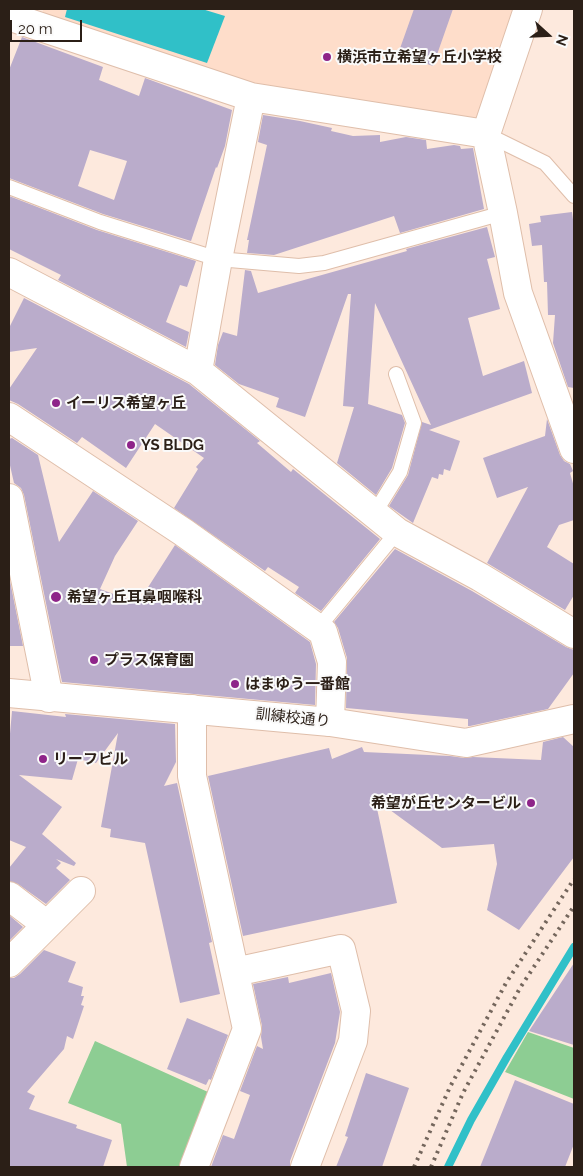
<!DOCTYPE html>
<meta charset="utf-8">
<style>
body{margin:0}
#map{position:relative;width:583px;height:1176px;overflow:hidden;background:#fde9dd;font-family:Raleway,sans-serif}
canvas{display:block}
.frame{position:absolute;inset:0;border:10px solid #2b1f17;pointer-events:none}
.north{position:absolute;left:523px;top:10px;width:50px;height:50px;-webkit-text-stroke:4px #fafafa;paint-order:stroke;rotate:110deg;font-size:14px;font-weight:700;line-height:20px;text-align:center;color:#2b1f17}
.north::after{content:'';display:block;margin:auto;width:18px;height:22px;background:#2b1f17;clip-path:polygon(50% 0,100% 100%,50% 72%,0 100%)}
.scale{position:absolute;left:10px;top:20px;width:72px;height:22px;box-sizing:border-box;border:2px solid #2b1f17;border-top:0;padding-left:6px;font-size:15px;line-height:18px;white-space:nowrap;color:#2b1f17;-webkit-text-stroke:4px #fafafa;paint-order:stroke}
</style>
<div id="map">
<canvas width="583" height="1176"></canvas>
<div class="frame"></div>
<div class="north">N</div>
<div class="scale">20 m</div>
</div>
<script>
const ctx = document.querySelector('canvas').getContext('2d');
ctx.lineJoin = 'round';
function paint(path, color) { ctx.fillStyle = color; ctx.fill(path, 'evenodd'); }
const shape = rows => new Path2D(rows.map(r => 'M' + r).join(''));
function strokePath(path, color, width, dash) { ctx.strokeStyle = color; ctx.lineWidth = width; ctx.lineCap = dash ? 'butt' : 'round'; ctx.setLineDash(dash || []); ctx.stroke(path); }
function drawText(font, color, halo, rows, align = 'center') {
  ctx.font = font + ' Raleway,"Noto Sans JP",sans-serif'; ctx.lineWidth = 4; ctx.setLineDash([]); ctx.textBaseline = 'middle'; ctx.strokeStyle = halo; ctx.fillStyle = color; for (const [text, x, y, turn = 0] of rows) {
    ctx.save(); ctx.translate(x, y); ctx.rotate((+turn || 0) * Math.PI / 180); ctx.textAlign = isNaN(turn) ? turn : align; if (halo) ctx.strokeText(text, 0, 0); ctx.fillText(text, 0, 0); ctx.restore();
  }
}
const built = shape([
 [43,9,521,9,481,128,258,92,42,21]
]);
const green = shape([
 [528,1032,574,1048,574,1099,505,1072],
 [95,1041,208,1092,182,1167,127,1167,121,1124,68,1103]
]);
const water = shape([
 [67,9,202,9,225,16,207,63,65,17]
]);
const stream = shape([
 [448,1167,471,1120,507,1057,574,947]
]);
const building = shape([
 [414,9,453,9,433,66,398,54],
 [22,37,103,67,99,80,139,96,145,78,232,110,225,146,217,168,216,167,191,241,103,214,9,178,9,70],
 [90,150,127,161,114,200,78,186],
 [263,115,300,121,332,128,331,131,353,136,380,135,380,142,406,137,426,140,427,149,454,145,460,146,461,149,473,148,484,209,400,233,394,216,274,255,247,253,249,240,247,240,267,145,258,142],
 [9,196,97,230,196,261,187,287,180,285,166,322,189,332,186,347,58,280,61,275,9,249],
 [572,212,574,227,574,388,568,387,553,343,555,315,548,315,547,282,544,282,542,245,532,246,529,224,541,222,540,216],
 [487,227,495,257,487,259,500,309,468,318,483,376,524,361,532,393,429,430,460,441,450,471,444,469,443,475,439,474,438,479,432,477,413,523,389,506,408,475,422,422,431,425,375,303,368,404,402,415,405,423,392,468,376,495,337,463,354,407,343,406,351,294,348,294,305,417,276,407,279,398,239,384,215,365,218,345,223,332,237,336,245,270,251,271,258,293,407,251,406,249],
 [24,298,189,384,260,441,257,443,291,472,293,469,380,539,321,611,295,593,299,587,268,567,265,571,174,508,198,469,196,467,204,458,155,424,126,468,82,437,77,443,18,404,9,400,9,389,37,348,9,352,9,328],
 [547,419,560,455,564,461,570,464,573,471,570,473,574,487,574,520,559,525,547,547,574,564,574,595,565,610,487,563,528,487,497,498,483,458,545,436],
 [12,438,38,455,59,542,93,491,138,521,115,556,100,589,138,603,175,545,310,642,316,664,315,705,62,682,24,495,21,488,14,483,9,461,9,439],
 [395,549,472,591,566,647,574,650,574,673,548,709,470,726,468,726,468,719,346,708,347,658,338,628,334,622],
 [9,576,23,646,9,646],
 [12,711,66,717,65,714,175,724,176,762,164,786,177,783,212,942,209,943,220,994,180,1003,145,843,110,837,111,829,101,827,118,733,96,763,78,759,72,780,19,775,62,807,42,834,76,863,74,866,56,859,61,863,56,868,70,880,46,904,18,884,9,881,9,868,26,847,9,840,9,745],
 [563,737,574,747,574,857,519,930,487,910,497,864,494,844,442,848,375,799,397,903,243,936,208,776,329,748,332,759,362,747,364,752,450,756,464,758,473,757,541,760,543,742],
 [9,915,23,927,9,941],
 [44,950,76,962,68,982,83,987,81,996,84,996,81,1005,84,1006,73,1039,67,1036,64,1049,27,1092,35,1096,29,1109,77,1125,76,1128,112,1140,103,1167,9,1167,9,978,14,978,20,974],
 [574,963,574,1045,529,1031],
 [331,973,340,1012,335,1043,290,1161,290,1167,211,1167,223,1135,234,1139,250,1095,240,1091,257,1046,263,1049,261,1037,262,1026,253,984,288,977,289,983],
 [187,1018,228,1035,211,1080,209,1079,206,1085,167,1069],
 [366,1073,409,1088,382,1167,336,1167,348,1137,345,1136],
 [515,1080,574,1104,574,1144,565,1167,480,1167]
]);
const service = shape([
 [486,134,545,163,574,196],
 [9,187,100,222,218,259,299,266,324,263,503,213],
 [374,514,400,472,414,423,396,374],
 [318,628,397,532]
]);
const minor = shape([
 [528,9,486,134,503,213,518,293,574,449],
 [14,18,251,97,486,134],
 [9,272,198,371,397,532,480,577,574,634],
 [198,371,218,259,251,97],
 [9,417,183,532,323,632,332,662,330,722],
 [9,498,49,698],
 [192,709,192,776,247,1029,194,1167],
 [9,896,47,925],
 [9,963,81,891],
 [235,972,341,949,356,1011,353,1041,305,1167]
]);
const tertiary = shape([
 [9,693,330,722,466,743,574,719]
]);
const rail = shape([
 [414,1167,450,1087,506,983,574,879],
 [431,1167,463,1093,520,988,574,906]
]);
const markers = [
 [327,57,5,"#8e2489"],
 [56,403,5,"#8e2489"],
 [131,445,5,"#8e2489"],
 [56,597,6,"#8e2489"],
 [94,660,5,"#8e2489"],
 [235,684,5,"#8e2489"],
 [43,759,5,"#8e2489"],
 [531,803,5,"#8e2489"]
];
const poiNames = [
 ["横浜市立希望ヶ丘小学校",337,57],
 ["イーリス希望ヶ丘",66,403],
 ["YS BLDG",141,445],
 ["希望ヶ丘耳鼻咽喉科",67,597],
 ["プラス保育園",104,660],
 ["はまゆう一番館",245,684],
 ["リーフビル",53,759],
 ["希望が丘センタービル",521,803,"right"]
];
const streetNames = [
 ["訓練校通り",293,718,6]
];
paint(built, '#feddca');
paint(green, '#8dcd93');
paint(water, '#30c0c8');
strokePath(stream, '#30c0c8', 8);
paint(building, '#baaccb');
strokePath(service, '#dfbeaa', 16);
strokePath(minor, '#dfbeaa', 30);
strokePath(tertiary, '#dfbeaa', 30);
strokePath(service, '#fff', 14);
strokePath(minor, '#fff', 28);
strokePath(tertiary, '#fff', 28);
strokePath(rail, '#74665c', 4, [2.5, 5]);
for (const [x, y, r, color] of markers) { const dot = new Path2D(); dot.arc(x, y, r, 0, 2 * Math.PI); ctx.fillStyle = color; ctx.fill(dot); strokePath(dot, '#fafafa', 2); }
drawText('bold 15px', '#2b1f17', '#fafafa', poiNames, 'left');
drawText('15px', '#2b1f17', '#fafafa', streetNames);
</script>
